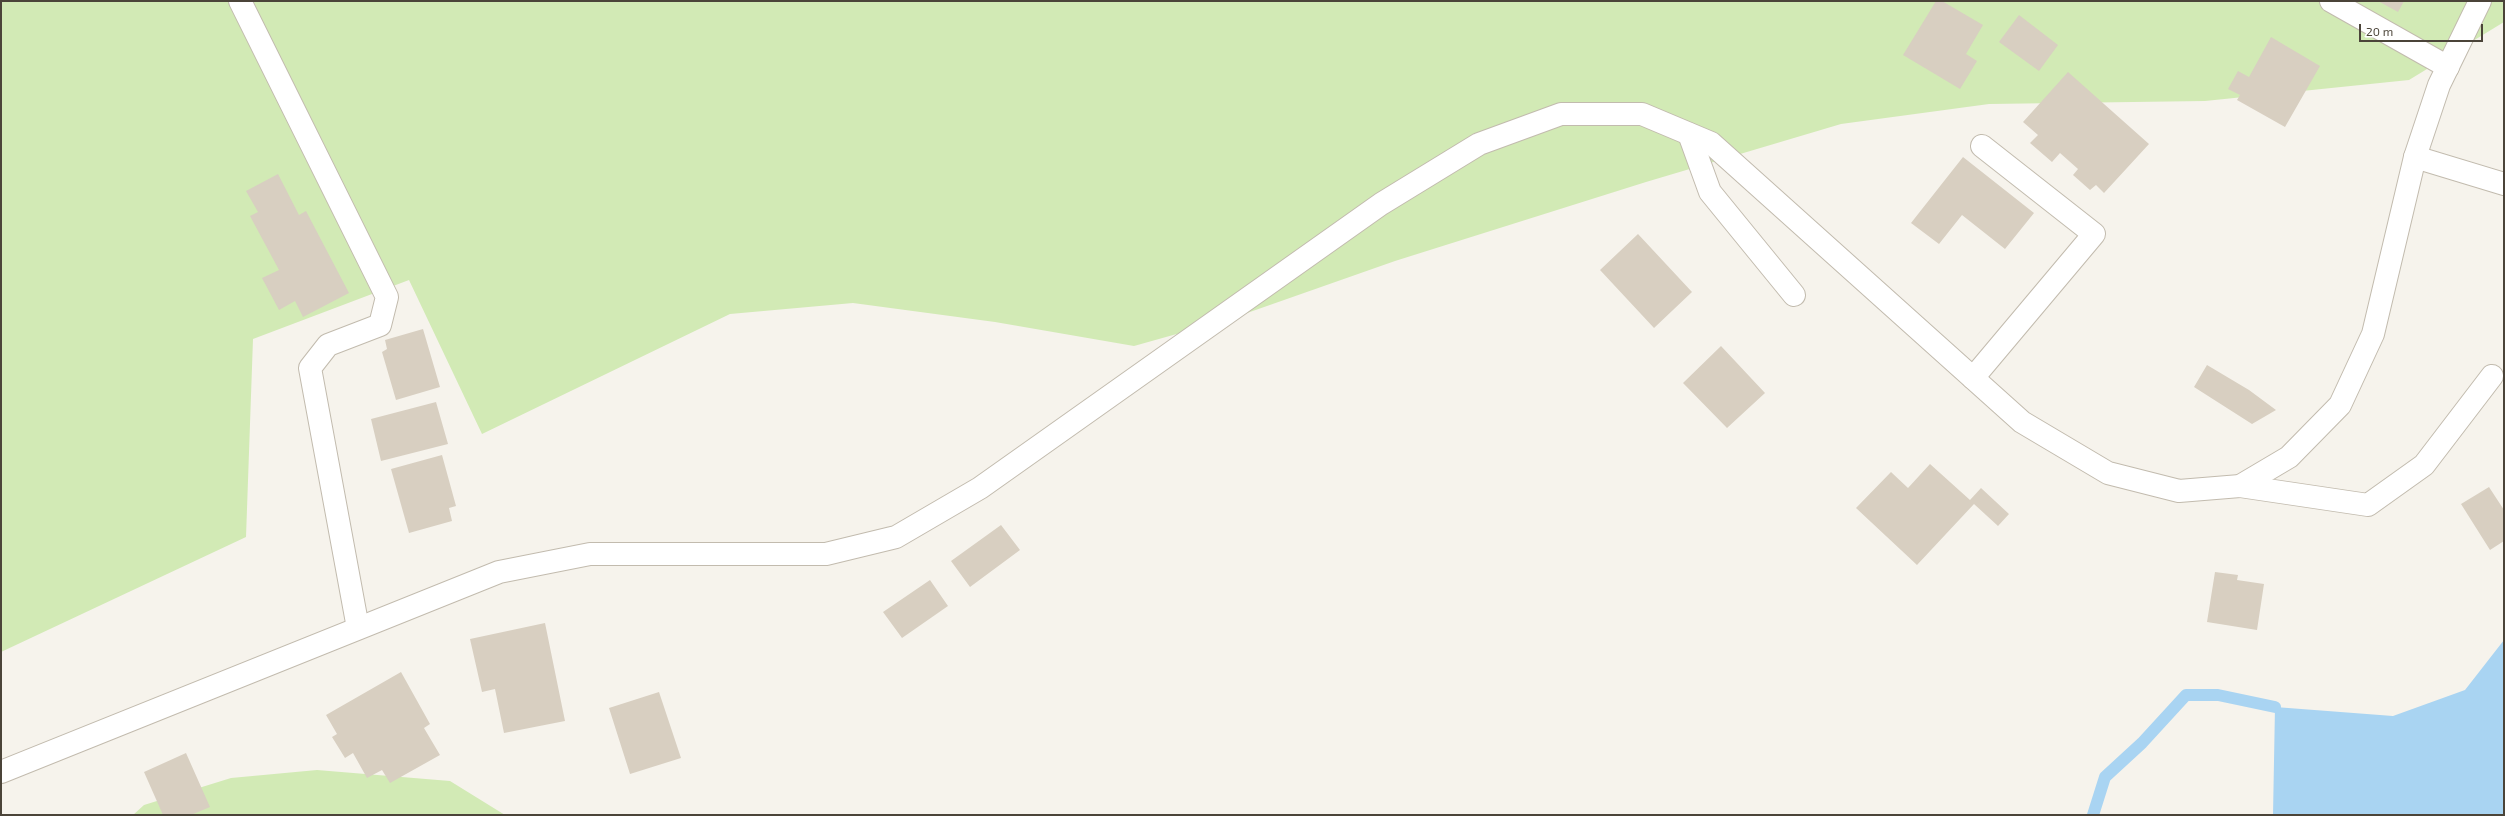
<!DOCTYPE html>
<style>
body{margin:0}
#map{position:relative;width:2505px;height:816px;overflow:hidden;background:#f6f3ec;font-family:"Exo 2",sans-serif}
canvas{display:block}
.frame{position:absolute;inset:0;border:2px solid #4b4439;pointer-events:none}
.scale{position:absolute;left:2359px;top:24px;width:124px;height:18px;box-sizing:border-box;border:2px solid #4b4439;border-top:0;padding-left:5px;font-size:12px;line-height:14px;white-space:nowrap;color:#4b4439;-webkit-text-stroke:3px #fff;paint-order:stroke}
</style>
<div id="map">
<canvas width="2505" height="816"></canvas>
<div class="frame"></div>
<div class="scale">20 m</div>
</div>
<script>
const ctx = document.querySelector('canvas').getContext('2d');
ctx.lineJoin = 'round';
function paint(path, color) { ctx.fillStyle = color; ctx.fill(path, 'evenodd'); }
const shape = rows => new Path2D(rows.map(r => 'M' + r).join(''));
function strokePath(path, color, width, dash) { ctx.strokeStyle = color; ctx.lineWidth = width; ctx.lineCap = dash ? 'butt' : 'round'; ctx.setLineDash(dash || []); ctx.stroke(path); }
const green = shape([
 [1,1,2504,1,2504,22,2409,80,2205,101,1989,104,1841,124,1646,182,1395,261,1230,319,1134,346,995,322,853,303,730,314,482,434,409,280,253,339,246,537,1,652],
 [317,770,450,781,505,815,133,815,144,805,231,778]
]);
const water = shape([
 [2504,640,2504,815,2273,815,2275,707,2393,716,2465,690]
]);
const stream = shape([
 [2093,815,2105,777,2142,743,2186,695,2218,695,2275,707]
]);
const building = shape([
 [1936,1,1942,1,1983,25,1966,54,1977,61,1960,89,1903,55],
 [2378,1,2404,1,2398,12],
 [2019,15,2058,45,2039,71,1999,42],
 [2271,37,2320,66,2285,127,2237,100,2240,95,2228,89,2238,71,2249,77],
 [2068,72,2149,144,2104,193,2096,185,2090,190,2073,175,2078,169,2060,153,2052,162,2030,143,2038,135,2023,122],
 [1963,157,2034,213,2005,249,1962,215,1939,244,1911,223],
 [278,174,299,215,306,211,349,293,303,317,295,301,279,310,262,278,279,270,250,216,258,212,246,191],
 [1638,234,1692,292,1654,328,1600,270],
 [423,329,440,387,396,400,382,352,387,349,385,340],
 [1721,346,1765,393,1727,428,1683,383],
 [2207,365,2249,390,2276,410,2252,424,2194,387],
 [436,402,448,444,381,461,371,419],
 [442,455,456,506,449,508,452,521,409,533,391,469],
 [1930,464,1970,500,1981,488,2009,514,1998,526,1974,504,1917,565,1856,508,1891,472,1908,488],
 [2489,487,2504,510,2504,541,2490,550,2461,504],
 [1001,525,1020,550,970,587,951,561],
 [2215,572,2238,575,2237,580,2264,584,2257,630,2207,622],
 [930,580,948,606,902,638,883,612],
 [545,623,565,721,504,733,495,689,482,692,470,639],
 [401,672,430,724,424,728,440,755,390,783,382,770,367,778,353,753,345,758,332,737,337,734,326,715],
 [659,692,681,758,630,774,609,708],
 [186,753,210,807,191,815,163,815,144,772]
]);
const service = shape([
 [2331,1,2448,67]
]);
const minor = shape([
 [240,1,387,297,380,325,328,345,310,368,358,628],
 [1689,134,1710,192,1794,295],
 [2415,157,2504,184],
 [1973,378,2094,234,1982,146],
 [2240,486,2368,505,2424,465,2492,376]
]);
const tertiary = shape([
 [1,772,499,572,590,554,826,554,896,537,980,488,1381,204,1479,144,1561,114,1642,114,1711,143,2022,422,2108,473,2179,491,2240,486,2289,457,2340,405,2373,334,2415,157,2439,85,2480,1]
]);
paint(green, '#d2eab5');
paint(water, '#a9d4f2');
strokePath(stream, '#a9d4f2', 12);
paint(building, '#d8cfc1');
strokePath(service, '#c2bbae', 24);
strokePath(minor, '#c2bbae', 24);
strokePath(tertiary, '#c2bbae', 24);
strokePath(service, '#fff', 22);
strokePath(minor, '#fff', 22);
strokePath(tertiary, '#fff', 22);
</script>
